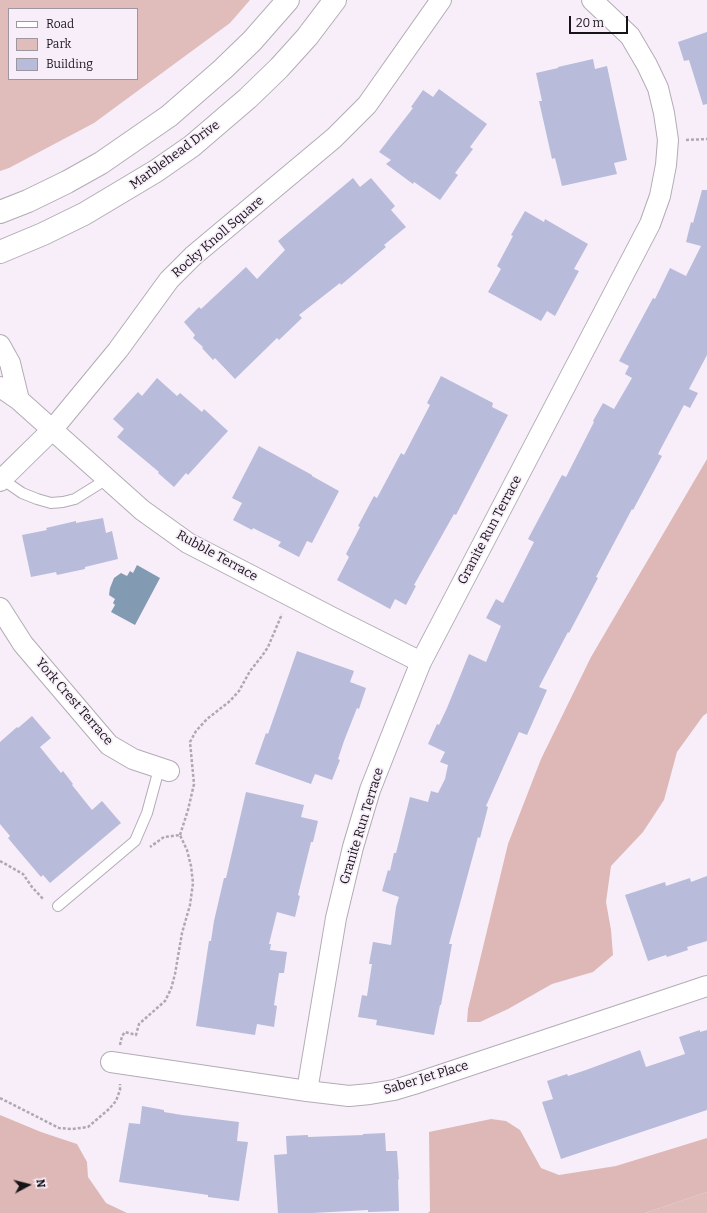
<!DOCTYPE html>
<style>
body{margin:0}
#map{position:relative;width:707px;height:1213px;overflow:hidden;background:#f7eefa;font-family:Bitter,serif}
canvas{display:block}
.legend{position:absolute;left:8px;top:8px;width:130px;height:72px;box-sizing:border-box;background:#f7eefa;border:1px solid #9d97a0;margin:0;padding:5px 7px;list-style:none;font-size:12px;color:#171418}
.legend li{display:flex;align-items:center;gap:8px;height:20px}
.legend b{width:20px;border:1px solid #9d97a0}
.north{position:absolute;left:8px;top:1165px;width:40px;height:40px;-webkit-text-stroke:3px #f7eefa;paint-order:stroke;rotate:83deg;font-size:11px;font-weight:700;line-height:16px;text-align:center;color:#171418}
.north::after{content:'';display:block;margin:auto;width:14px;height:18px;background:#171418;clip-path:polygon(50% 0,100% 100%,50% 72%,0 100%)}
.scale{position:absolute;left:569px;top:16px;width:59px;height:18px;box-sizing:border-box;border:2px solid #171418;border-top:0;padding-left:5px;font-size:12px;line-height:14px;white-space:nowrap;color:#171418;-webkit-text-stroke:3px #f7eefa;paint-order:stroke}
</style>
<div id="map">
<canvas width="707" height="1213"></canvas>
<ul class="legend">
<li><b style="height:5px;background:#fff"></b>Road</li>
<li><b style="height:11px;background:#e0bcba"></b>Park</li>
<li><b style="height:11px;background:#b9bbda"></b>Building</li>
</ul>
<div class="north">N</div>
<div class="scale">20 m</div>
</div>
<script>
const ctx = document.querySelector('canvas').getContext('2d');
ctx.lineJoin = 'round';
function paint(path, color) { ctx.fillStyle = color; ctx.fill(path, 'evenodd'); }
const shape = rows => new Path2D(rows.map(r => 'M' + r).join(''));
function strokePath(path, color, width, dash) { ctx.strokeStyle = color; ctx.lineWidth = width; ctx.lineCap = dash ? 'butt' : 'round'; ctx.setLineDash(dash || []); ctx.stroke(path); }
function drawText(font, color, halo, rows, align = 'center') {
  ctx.font = font + ' Bitter,serif'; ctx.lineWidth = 3.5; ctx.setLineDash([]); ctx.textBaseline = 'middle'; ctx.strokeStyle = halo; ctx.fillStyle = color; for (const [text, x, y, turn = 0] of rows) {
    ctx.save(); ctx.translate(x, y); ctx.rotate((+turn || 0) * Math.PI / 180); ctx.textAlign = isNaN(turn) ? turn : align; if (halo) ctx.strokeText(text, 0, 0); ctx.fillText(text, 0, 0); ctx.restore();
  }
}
const green = shape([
 [0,0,250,0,230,23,94,123,9,168,0,171],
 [9,9,137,9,137,79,9,79],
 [707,1192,707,1213,645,1213]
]);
const forest = shape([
 [707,459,707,713,703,716,677,752,664,800,643,832,611,866,606,902,611,930,613,955,593,972,552,984,508,1009,480,1022,467,1022,468,1009,508,844,541,759,591,657],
 [0,1115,41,1132,77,1144,87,1162,88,1177,106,1203,127,1213,0,1213],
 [491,1119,506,1121,520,1130,541,1168,559,1175,616,1166,707,1138,707,1192,645,1213,428,1213,430,1211,429,1132]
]);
const water = shape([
 [137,565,160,578,135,625,111,612,115,605,113,603,115,599,109,595,110,588,114,578,121,573,127,576,130,571,133,573]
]);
const building = shape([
 [707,32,707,104,703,105,689,60,684,61,678,42],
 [593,59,595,69,607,66,627,160,614,163,617,174,562,186,555,158,552,159,539,101,542,101,536,73,558,68,558,67],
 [439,89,487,124,470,147,473,149,455,173,458,175,440,200,414,182,413,184,386,164,391,160,379,152,413,108,411,107,423,90,433,97],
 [353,178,360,187,371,178,395,206,391,210,406,227,384,245,386,247,341,285,340,283,299,315,302,318,279,340,277,338,235,379,215,358,213,360,202,348,203,347,193,338,195,335,184,322,199,307,201,309,246,267,257,279,285,250,278,241],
 [702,190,707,190,707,355,689,389,698,393,690,408,684,405,658,454,662,456,633,510,632,509,596,577,598,578,569,633,568,632,539,687,547,690,527,735,519,732,486,806,488,807,480,838,478,837,449,944,452,944,441,1005,440,1005,434,1035,376,1025,377,1020,358,1017,362,995,367,996,372,964,369,964,373,942,391,945,396,907,399,897,382,891,388,870,390,871,394,853,396,853,410,797,428,802,431,791,438,793,445,779,448,765,440,762,445,752,428,744,437,724,439,725,447,708,469,654,486,662,501,626,486,618,496,599,503,603,534,542,528,539,562,475,566,477,594,422,593,421,603,403,614,409,632,378,625,374,629,366,619,361,653,298,655,299,670,268,686,276,701,246,686,242,691,222,693,223],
 [525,211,544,222,545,219,588,244,574,269,579,271,555,316,547,311,541,321,488,292,501,269,497,266,513,236,511,235],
 [441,376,493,403,492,407,508,415,456,515,454,514,414,585,416,586,406,605,395,599,390,609,337,580,349,557,346,554,360,527,358,526,374,496,377,498,401,453,404,455,430,405,427,403],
 [157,378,177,396,180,393,202,412,204,409,228,431,188,475,186,473,174,487,158,473,159,472,117,437,124,429,113,419,138,392,142,396],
 [259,446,312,475,312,476,339,491,312,543,307,541,299,557,278,546,281,542,253,528,252,530,233,520,242,503,232,498],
 [103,518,106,533,112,531,118,559,85,567,85,569,57,575,56,572,31,577,22,535,47,530,46,528,76,521,76,523],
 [297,651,354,671,350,682,366,688,359,709,357,708,344,741,338,759,340,760,332,780,315,774,311,784,255,764,266,733,268,734],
 [32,716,51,738,40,747,61,773,63,771,73,784,72,785,92,810,102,801,121,823,50,883,43,875,41,877,18,850,8,838,10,836,0,824,0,742,17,727,18,728],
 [246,792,304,805,301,817,318,821,313,842,311,842,298,895,300,896,295,917,277,912,269,944,271,944,270,950,287,952,284,973,279,973,274,1005,277,1006,274,1027,257,1024,255,1035,196,1026,209,941,211,941,214,921,224,878,226,878],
 [707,876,707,941,687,947,688,950,667,957,666,955,648,961,625,895,665,882,666,886,690,878,691,882],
 [700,1030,700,1032,707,1030,707,1110,561,1159,542,1102,553,1099,547,1081,567,1074,568,1076,586,1070,640,1050,646,1067,685,1054,679,1037],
 [142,1106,164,1110,164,1112,182,1115,239,1122,237,1141,248,1142,239,1201,208,1197,208,1195,119,1182,129,1123,140,1124],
 [385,1133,386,1151,397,1151,399,1180,398,1179,399,1211,368,1212,368,1210,312,1213,278,1213,274,1155,287,1154,286,1136,308,1135,308,1137,363,1135,363,1134]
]);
const path = shape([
 [686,140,707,139],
 [180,835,188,810,194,784,190,742,196,731,207,719,230,701,239,691,250,671,262,656,268,647,282,614],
 [0,861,23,874,32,887,44,900],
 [120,1045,122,1036,125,1032,136,1035,139,1024,165,1001,171,989,175,974,182,933,190,905,193,883,191,866,187,850,180,835,164,837,150,847],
 [0,1098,59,1128,72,1129,88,1127,109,1109,116,1101,120,1090,120,1084]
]);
const service = shape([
 [2,479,22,493,37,499,51,503,63,502,75,499,107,479],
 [58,906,135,841,147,813,159,769]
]);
const minor = shape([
 [0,345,10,363,19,400],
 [0,387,19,400,142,510,188,543,335,619,421,662],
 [0,481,52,430,118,350,169,280,193,256,334,138,367,105,441,0],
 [0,608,23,644,109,745,133,759,169,771],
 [111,1062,307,1091,349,1096,370,1094,394,1090,414,1084,707,986],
 [307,1091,336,918,353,847,370,790,400,714,421,662,650,224,660,196,666,165,668,140,664,113,658,88,647,65,630,36,592,0]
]);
const tertiary = shape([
 [0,212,28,201,67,182,101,163,169,116,223,69,252,41,288,0],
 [0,252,43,234,84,214,156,171,192,146,248,98,279,68,307,37,335,0]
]);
const streetNames = [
 ["Marblehead Drive",175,155,-36],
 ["Rocky Knoll Square",218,237,-41],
 ["Granite Run Terrace",490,530,-62],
 ["Rubble Terrace",217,556,29],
 ["York Crest Terrace",74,702,49],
 ["Granite Run Terrace",362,826,-73],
 ["Saber Jet Place",426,1078,-17]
];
paint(green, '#e0bcba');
paint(forest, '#deb8b6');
paint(water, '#829ab2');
paint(building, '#b9bbda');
strokePath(service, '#b3abb6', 12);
strokePath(minor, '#b3abb6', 22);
strokePath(tertiary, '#b3abb6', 24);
strokePath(path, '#afa8b2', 2.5, [3, 2]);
strokePath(service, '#fff', 10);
strokePath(minor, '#fff', 20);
strokePath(tertiary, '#fff', 22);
drawText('13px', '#171418', '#f7eefa', streetNames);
</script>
